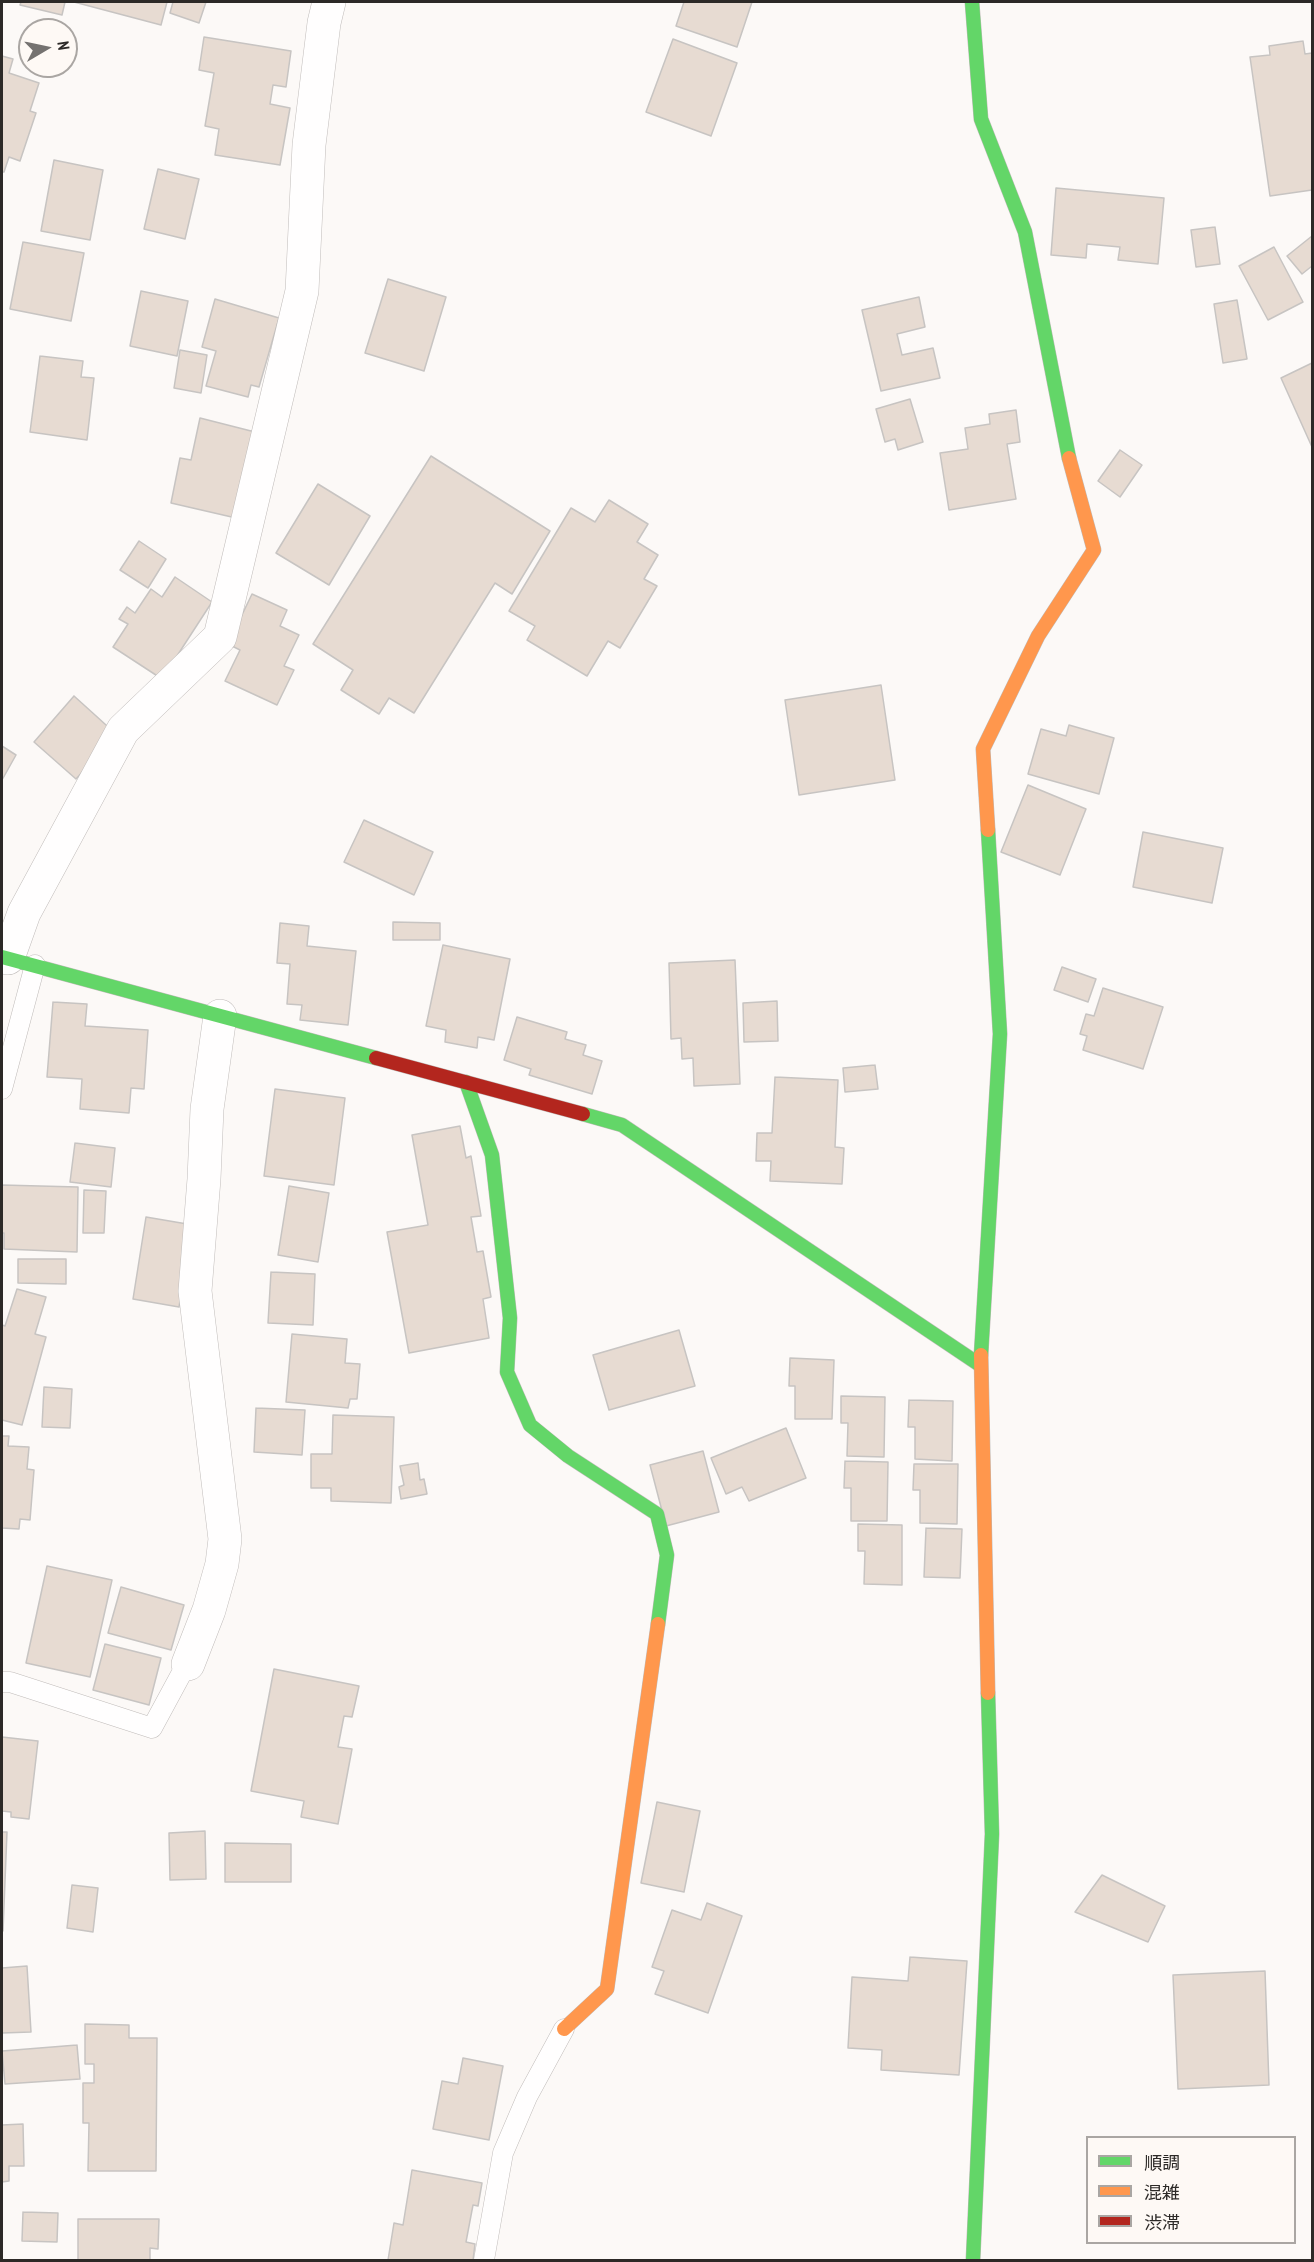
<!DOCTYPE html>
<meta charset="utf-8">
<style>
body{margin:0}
#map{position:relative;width:1314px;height:2262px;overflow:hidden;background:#fcf9f7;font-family:"PT Sans Narrow","Noto Sans JP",sans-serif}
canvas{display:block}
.frame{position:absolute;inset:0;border:3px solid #2c2927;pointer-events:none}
.legend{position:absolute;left:1086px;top:2136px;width:210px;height:108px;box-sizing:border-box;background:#fef9f5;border:2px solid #aaa6a3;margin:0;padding:8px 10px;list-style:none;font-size:18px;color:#2c2927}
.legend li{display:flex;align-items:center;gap:12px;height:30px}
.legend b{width:30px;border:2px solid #aaa6a3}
.north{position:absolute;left:18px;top:18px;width:60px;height:60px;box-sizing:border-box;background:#fef9f5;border:2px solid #aaa6a3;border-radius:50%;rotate:81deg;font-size:16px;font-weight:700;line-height:24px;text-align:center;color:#2c2927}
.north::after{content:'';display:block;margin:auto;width:21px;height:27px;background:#757270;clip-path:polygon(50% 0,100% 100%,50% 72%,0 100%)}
</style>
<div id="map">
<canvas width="1314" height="2262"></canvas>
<div class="frame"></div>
<ul class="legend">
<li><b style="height:8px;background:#63d668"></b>順調</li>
<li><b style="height:8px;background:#ff974d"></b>混雑</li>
<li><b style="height:8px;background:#b3261e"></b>渋滞</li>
</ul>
<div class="north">N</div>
</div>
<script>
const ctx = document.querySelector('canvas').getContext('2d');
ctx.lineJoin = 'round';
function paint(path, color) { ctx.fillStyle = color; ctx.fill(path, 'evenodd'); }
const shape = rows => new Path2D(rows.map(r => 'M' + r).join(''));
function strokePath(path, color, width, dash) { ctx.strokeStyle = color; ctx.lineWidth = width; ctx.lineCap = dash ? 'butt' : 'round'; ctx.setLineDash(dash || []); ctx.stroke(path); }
const building = shape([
 [21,2,65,2,62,15,20,5,21,2],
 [74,2,167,2,161,25,74,2],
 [173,2,206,2,199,23,170,13,173,2],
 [684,2,752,2,737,47,676,26,684,2],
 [204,37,291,51,286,87,273,85,270,104,290,108,280,165,215,155,219,129,205,126,214,73,199,70,204,37],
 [673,39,737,63,711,136,646,112,673,39],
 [1303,41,1305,54,1312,53,1312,190,1270,196,1250,57,1270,55,1269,46,1303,41],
 [2,56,13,59,9,73,39,83,30,111,36,113,20,161,9,157,4,172,2,172,2,56],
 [54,160,103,170,90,240,41,231,54,160],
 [158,169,199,179,185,239,144,229,158,169],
 [1056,188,1164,198,1158,264,1118,260,1120,247,1087,244,1086,258,1051,255,1056,188],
 [1215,227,1220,264,1196,267,1191,230,1215,227],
 [1312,236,1312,266,1302,274,1287,256,1312,236],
 [23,242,84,253,71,321,10,309,23,242],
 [1274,247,1303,302,1268,320,1239,266,1274,247],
 [388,279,446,297,424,371,365,353,388,279],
 [141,291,188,301,177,356,130,346,141,291],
 [919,297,925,327,897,334,902,355,933,348,940,378,881,391,862,310,919,297],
 [215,299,279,318,259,387,251,385,248,397,206,386,216,351,202,347,215,299],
 [1237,300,1247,359,1223,363,1214,304,1237,300],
 [180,350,207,355,201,393,174,388,180,350],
 [40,356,83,361,81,377,94,378,87,440,30,432,40,356],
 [1312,363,1312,447,1281,378,1312,363],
 [910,399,923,442,898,450,895,439,885,442,876,409,910,399],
 [1016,410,1020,442,1007,444,1016,499,949,510,940,453,968,449,965,428,990,424,989,414,1016,410],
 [200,418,255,432,236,518,171,503,180,458,191,460,200,418],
 [1120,450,1142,465,1120,497,1098,481,1120,450],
 [431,456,550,531,512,594,495,583,414,713,389,698,379,714,341,690,353,670,313,644,431,456],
 [318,484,370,516,329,585,276,553,318,484],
 [609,500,648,524,637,542,658,555,644,579,657,586,620,648,608,641,587,676,527,640,535,626,509,611,571,508,595,522,609,500],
 [139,541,166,559,148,588,120,570,139,541],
 [175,577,212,602,162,679,113,647,128,624,119,619,127,607,135,613,151,589,162,597,175,577],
 [252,594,287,610,280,626,299,635,284,666,294,670,277,705,225,681,240,650,228,644,252,594],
 [881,685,895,780,799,795,785,700,881,685],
 [74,696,116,734,76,779,34,742,74,696],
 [1069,725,1114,738,1099,794,1028,774,1041,729,1066,736,1069,725],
 [2,746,16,755,2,780,2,746],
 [1028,785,1086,809,1060,875,1001,852,1028,785],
 [364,820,433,852,414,895,344,862,364,820],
 [1143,832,1223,848,1212,903,1133,887,1143,832],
 [393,922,440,923,440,940,393,940,393,922],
 [280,923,309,926,307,946,356,951,348,1025,300,1020,302,1005,287,1004,290,964,277,963,280,923],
 [443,945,510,959,494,1040,478,1037,477,1048,445,1042,446,1030,426,1026,443,945],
 [735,960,740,1084,694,1086,693,1058,682,1059,681,1038,671,1039,669,963,735,960],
 [1062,967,1096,979,1088,1002,1054,990,1062,967],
 [1103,988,1163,1007,1143,1069,1083,1050,1087,1036,1080,1034,1086,1014,1094,1016,1103,988],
 [777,1001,778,1041,744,1042,743,1003,777,1001],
 [53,1002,87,1004,85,1026,148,1030,144,1089,131,1088,129,1113,80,1109,82,1079,47,1077,53,1002],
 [517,1017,567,1032,565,1039,586,1045,583,1055,602,1061,592,1094,529,1075,531,1069,504,1060,517,1017],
 [875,1065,878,1089,845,1092,843,1068,875,1065],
 [775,1077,838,1080,835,1147,844,1148,842,1184,770,1181,771,1161,756,1161,757,1133,772,1133,775,1077],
 [275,1089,345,1098,334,1185,264,1176,275,1089],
 [460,1126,466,1158,471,1156,481,1216,471,1217,477,1252,483,1251,491,1297,483,1299,489,1338,409,1353,387,1232,428,1225,412,1135,460,1126],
 [75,1143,115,1148,111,1187,70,1182,75,1143],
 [2,1185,78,1187,77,1252,4,1249,4,1233,2,1233,2,1185],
 [289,1186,329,1193,318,1262,278,1255,289,1186],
 [84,1190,106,1191,104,1233,83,1233,84,1190],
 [146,1217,193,1225,179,1307,133,1299,146,1217],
 [18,1259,66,1259,66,1284,18,1283,18,1259],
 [271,1272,315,1274,313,1325,268,1323,271,1272],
 [17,1289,46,1297,35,1334,46,1337,22,1425,2,1420,2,1325,5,1326,17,1289],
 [679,1330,695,1386,609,1410,593,1355,679,1330],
 [292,1334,347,1339,345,1363,360,1364,357,1399,350,1399,348,1408,286,1402,292,1334],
 [790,1358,834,1360,832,1419,795,1419,795,1386,789,1386,790,1358],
 [44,1387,72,1389,70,1428,42,1427,44,1387],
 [841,1396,885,1397,884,1457,847,1456,848,1423,841,1423,841,1396],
 [909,1400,953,1401,952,1461,915,1459,915,1427,908,1427,909,1400],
 [256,1408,305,1410,302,1455,254,1452,256,1408],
 [333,1415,394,1417,391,1503,331,1501,331,1488,311,1488,311,1454,332,1454,333,1415],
 [786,1428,806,1478,749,1501,742,1487,726,1494,711,1458,786,1428],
 [2,1436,9,1436,8,1446,29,1447,27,1469,34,1470,30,1520,20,1519,19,1529,2,1528,2,1436],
 [703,1451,719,1512,666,1526,650,1465,703,1451],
 [845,1461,888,1462,887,1521,851,1521,851,1488,844,1488,845,1461],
 [418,1463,420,1480,424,1479,427,1494,401,1499,399,1487,404,1485,400,1466,418,1463],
 [914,1464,958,1464,957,1524,920,1523,920,1490,913,1490,914,1464],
 [858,1524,902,1525,902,1585,864,1584,865,1551,858,1551,858,1524],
 [926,1528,962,1529,960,1578,924,1577,926,1528],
 [47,1566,112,1580,90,1677,26,1663,47,1566],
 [121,1587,184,1605,171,1650,108,1633,121,1587],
 [105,1644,161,1658,149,1705,93,1690,105,1644],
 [274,1669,359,1686,352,1717,344,1716,338,1747,352,1749,338,1824,301,1817,304,1801,251,1791,274,1669],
 [2,1737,38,1741,29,1819,11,1817,11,1812,2,1811,2,1737],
 [657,1802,700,1811,684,1892,641,1883,657,1802],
 [205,1831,206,1879,170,1880,169,1833,205,1831],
 [2,1832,7,1832,3,1931,2,1931,2,1832],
 [225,1843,291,1844,291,1882,225,1882,225,1843],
 [1102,1875,1165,1906,1148,1942,1075,1912,1102,1875],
 [72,1885,98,1888,93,1932,67,1928,72,1885],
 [707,1903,742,1916,708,2013,655,1994,664,1971,652,1967,672,1910,701,1920,707,1903],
 [910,1957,967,1961,959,2075,881,2070,882,2050,848,2048,852,1977,908,1981,910,1957],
 [27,1966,31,2032,2,2033,2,1968,27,1966],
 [1265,1971,1269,2085,1178,2089,1173,1975,1265,1971],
 [85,2024,129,2025,129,2038,157,2038,156,2171,88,2171,89,2123,83,2123,83,2083,94,2083,94,2064,85,2064,85,2024],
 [77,2045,80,2079,5,2084,2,2051,77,2045],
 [463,2058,503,2066,489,2140,433,2129,442,2081,458,2084,463,2058],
 [23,2124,24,2166,9,2166,9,2181,2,2182,2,2125,23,2124],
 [412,2170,482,2183,478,2206,473,2205,466,2242,475,2244,473,2260,388,2260,394,2223,403,2225,412,2170],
 [23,2212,58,2213,57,2242,22,2241,23,2212],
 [78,2219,159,2219,158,2249,150,2248,150,2260,78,2260,78,2219]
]);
const lane = shape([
 [2,1089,35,965],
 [2,1682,10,1682,152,1728,192,1654],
 [484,2260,503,2153,527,2097,564,2029]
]);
const street = shape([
 [2,951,8,958,24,913,123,730,220,637,302,291,309,145,324,23,329,2],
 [188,1664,209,1610,222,1564,225,1539,195,1291,204,1179,207,1109,220,1016]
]);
const fast = shape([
 [972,2,981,119,1025,232,1069,458],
 [2,957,376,1058],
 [466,1082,492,1155,510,1318,507,1372,530,1425,568,1456,657,1514,667,1555,658,1624],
 [583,1114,622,1125,980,1365],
 [981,1355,1000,1034,988,830],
 [973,2260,992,1834,988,1693]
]);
const slow = shape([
 [988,830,983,749,1038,636,1094,550,1069,458],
 [981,1355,988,1693],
 [564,2029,607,1989,658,1624]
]);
const jam = shape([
 [376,1058,583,1114]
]);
paint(building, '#e7dbd2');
strokePath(building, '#c7c4c2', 1.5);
strokePath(lane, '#c0bcba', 21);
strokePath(street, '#c0bcba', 34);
strokePath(fast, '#c0bcba', 15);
strokePath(slow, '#c0bcba', 15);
strokePath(jam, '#c0bcba', 15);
strokePath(lane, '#fffefe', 20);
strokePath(street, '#fffefe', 33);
strokePath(fast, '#63d668', 14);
strokePath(slow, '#ff974d', 14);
strokePath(jam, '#b3261e', 14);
</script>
